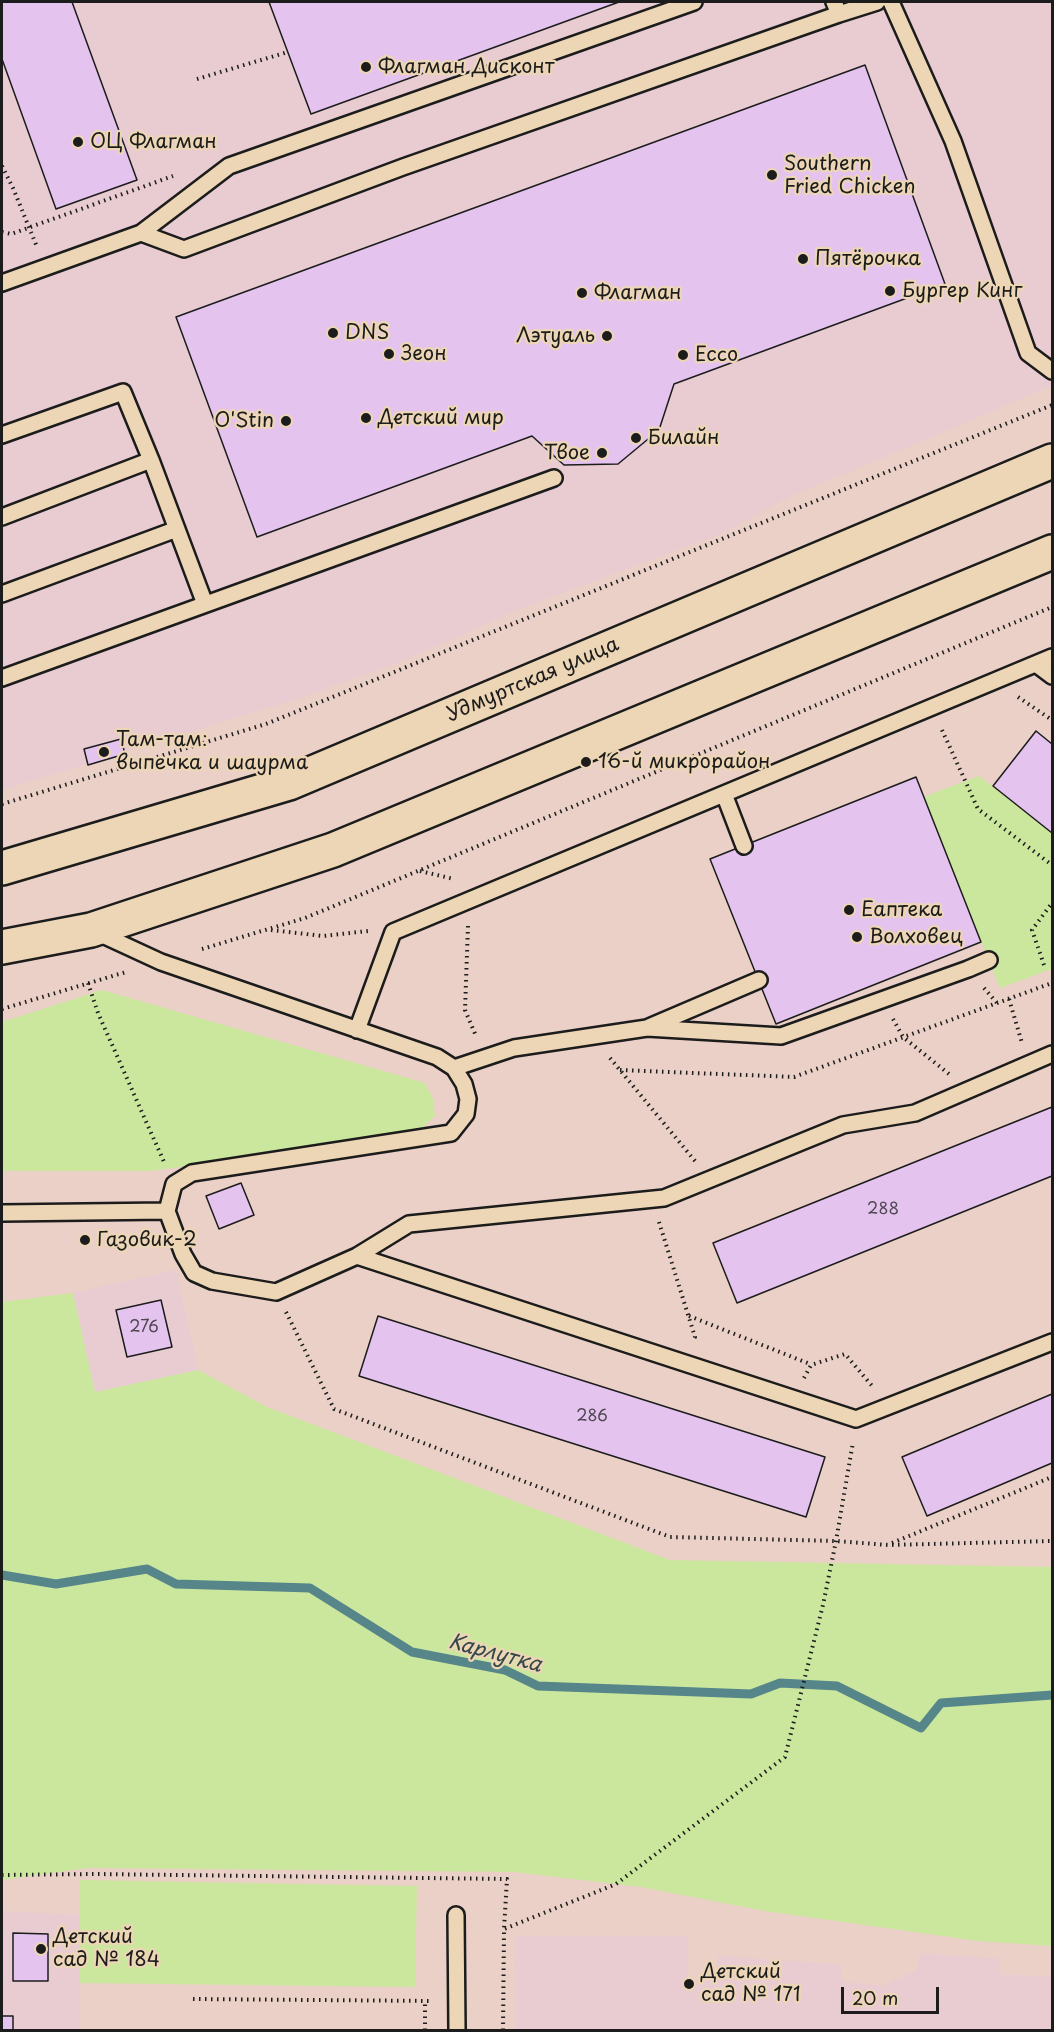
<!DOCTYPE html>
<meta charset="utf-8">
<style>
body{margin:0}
#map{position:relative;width:1054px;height:2032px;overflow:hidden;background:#ead0c6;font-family:"Playpen Sans",sans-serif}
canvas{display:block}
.frame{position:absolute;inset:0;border:3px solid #1c1c1c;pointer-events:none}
.scale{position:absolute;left:841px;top:1987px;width:98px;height:27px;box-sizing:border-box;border:3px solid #1c1c1c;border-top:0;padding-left:8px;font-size:18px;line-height:21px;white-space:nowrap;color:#1c1c1c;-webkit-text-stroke:4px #edd6b5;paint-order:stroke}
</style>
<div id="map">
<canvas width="1054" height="2032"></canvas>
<div class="frame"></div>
<div class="scale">20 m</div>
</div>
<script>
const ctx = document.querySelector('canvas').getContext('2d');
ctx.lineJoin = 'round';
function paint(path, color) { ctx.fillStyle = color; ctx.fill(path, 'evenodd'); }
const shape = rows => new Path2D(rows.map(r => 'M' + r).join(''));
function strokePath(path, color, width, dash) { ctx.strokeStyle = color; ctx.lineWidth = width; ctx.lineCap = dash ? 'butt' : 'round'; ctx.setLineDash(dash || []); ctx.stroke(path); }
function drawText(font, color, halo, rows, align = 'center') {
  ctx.font = font + ' "Playpen Sans",sans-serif'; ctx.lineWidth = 4.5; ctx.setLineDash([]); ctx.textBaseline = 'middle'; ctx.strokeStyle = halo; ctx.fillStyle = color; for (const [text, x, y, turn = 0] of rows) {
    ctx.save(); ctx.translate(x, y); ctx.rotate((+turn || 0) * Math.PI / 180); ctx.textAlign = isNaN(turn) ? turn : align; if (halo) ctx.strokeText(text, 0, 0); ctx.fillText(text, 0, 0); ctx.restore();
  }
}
const built = shape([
 [2,2,1052,2,1052,386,792,496,720,534,525,607,402,661,306,696,2,790],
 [176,1270,198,1370,95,1392,73,1293],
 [2,1911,80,1915,79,2030,2,2030],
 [687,1936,688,1980,718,1979,718,1956,841,1964,841,1982,883,1986,916,1971,921,1953,1000,1959,999,1975,1052,1976,1052,2030,516,2030,515,1936]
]);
const green = shape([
 [979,776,1052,833,1052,969,1000,988,923,797],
 [102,990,425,1083,433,1099,435,1116,414,1135,151,1171,2,1171,2,1022],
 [73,1293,95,1392,198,1370,267,1407,670,1560,1052,1567,1052,1946,978,1941,765,1911,641,1887,514,1872,87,1868,2,1880,2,1302],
 [80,1880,417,1886,415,1987,80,1983]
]);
const stream = shape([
 [2,1575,56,1584,147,1569,176,1584,310,1588,412,1652,505,1670,538,1686,751,1694,780,1683,837,1686,921,1728,941,1703,1052,1695]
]);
const building = shape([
 [2,2,72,2,137,180,56,209,2,59,2,2],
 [269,2,619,2,311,114,269,2],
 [865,65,945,284,674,384,659,430,618,464,564,465,532,436,257,537,176,317,865,65],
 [1036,731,1052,744,1052,833,993,786,1036,731],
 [121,739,125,754,88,765,84,749,121,739],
 [916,777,981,942,776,1024,710,859,916,777],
 [1052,1107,1052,1176,737,1303,713,1243,1052,1107],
 [241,1183,254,1215,219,1229,206,1196,241,1183],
 [161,1300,172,1347,127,1357,116,1310,161,1300],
 [378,1316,825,1457,806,1517,359,1376,378,1316],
 [1052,1394,1052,1463,927,1516,902,1457,1052,1394],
 [13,1933,48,1934,48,1981,13,1981,13,1933],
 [2,2016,13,2016,13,2030,2,2030,2,2016]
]);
const path = shape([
 [197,79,288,52],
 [2,166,13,188,37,247],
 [2,232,11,234,173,176],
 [1018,697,1052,720],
 [942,730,978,809,1052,865],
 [2,804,266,724,1052,405],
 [420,871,454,879],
 [468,926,465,1010,476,1036],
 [271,930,323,936,368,931],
 [202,949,305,918,1052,607],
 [1044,965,1032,930,1052,903],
 [88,983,98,1013,164,1162],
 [984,988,997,1003],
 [1009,999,1022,1043],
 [2,1009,126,972],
 [893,1019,903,1037,949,1074],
 [610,1058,695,1161],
 [620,1070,794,1077,1052,983],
 [659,1222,695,1337,692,1341],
 [286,1312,334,1409,670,1537,836,1541,888,1545,1052,1541],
 [689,1316,810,1364],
 [804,1378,811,1365,845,1354,873,1387],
 [892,1543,1052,1477],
 [2,1875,94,1874,507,1879,504,1929],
 [193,1999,432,2001],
 [425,2030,425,2000],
 [503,2030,504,1929,616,1884,785,1757,823,1605,836,1541,853,1442]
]);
const service = shape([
 [834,2,839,14,877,2],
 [891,2,953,141,1028,353,1052,371],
 [141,233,184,249,403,167,839,14],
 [2,283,141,233,229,166,694,2],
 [2,435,123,392,151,460,205,604],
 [2,517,151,460],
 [2,594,177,529],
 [1036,664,1052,676],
 [2,678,554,478],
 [724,794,744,846],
 [96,932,161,962,437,1057,454,1068,464,1084,468,1099,466,1114,451,1133,192,1173,174,1184,167,1211,183,1254,194,1273,212,1281,276,1292,357,1256,409,1224,664,1198,843,1125,915,1113,1052,1054],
 [649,1027,759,980],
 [357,1030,393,932,1052,657],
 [454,1068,514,1048,647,1028,781,1036,968,969,989,960],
 [2,1213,167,1211],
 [357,1256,856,1419,1052,1342],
 [456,1915,457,2030]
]);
const primary = shape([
 [2,868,289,783,1052,461],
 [2,947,91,930,333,850,1052,552]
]);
const markers = [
 [366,67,6,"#1c1c1c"],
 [78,142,6,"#1c1c1c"],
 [772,175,6,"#1c1c1c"],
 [803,259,6,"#1c1c1c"],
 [890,291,6,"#1c1c1c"],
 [582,293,6,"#1c1c1c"],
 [333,333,6,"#1c1c1c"],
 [607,336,6,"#1c1c1c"],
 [389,354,6,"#1c1c1c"],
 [683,355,6,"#1c1c1c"],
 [366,418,6,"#1c1c1c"],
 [286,421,6,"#1c1c1c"],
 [636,438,6,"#1c1c1c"],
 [602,453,6,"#1c1c1c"],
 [104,752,6,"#1c1c1c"],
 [586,762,6,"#1c1c1c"],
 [849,910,6,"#1c1c1c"],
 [857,937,6,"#1c1c1c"],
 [85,1240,6,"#1c1c1c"],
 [41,1949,6,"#1c1c1c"],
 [689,1984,6,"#1c1c1c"]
];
const numberNames = [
 ["288",883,1210],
 ["276",144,1328],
 ["286",592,1417]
];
const poiNames = [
 ["Флагман Дисконт",378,67],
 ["ОЦ Флагман",90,142],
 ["Southern",784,164],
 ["Fried Chicken",784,187],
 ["Пятёрочка",815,259],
 ["Бургер Кинг",902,291],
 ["Флагман",594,293],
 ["DNS",345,333],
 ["Лэтуаль",595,336,"right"],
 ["Зеон",401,354],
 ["Ecco",695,355],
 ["Детский мир",378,418],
 ["O'Stin",274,421,"right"],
 ["Билайн",648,438],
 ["Твое",590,453,"right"],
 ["Там-там:",116,740],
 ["выпечка и шаурма",116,763],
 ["16-й микрорайон",598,762],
 ["Еаптека",861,910],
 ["Волховец",869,937],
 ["Газовик-2",97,1240],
 ["Детский",53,1937],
 ["сад № 184",53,1960],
 ["Детский",701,1972],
 ["сад № 171",701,1995]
];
const streetNames = [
 ["Удмуртская улица",533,680,-23]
];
const waterNames = [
 ["Карлутка",495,1654,15]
];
paint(built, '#e8ccd2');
paint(green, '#cbe79e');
strokePath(stream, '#56868a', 9);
paint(building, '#e4c3ef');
strokePath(building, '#1c1c1c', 1.5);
strokePath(service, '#1c1c1c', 20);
strokePath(primary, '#1c1c1c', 38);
strokePath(path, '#1c1c1c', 4, [1.5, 4.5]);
strokePath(service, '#edd6b5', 15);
strokePath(primary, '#edd6b5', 33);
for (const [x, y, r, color] of markers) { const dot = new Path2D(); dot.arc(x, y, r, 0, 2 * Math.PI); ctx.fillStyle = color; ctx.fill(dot); strokePath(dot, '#edd6b5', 2); }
drawText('16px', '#4e4651', null, numberNames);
drawText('20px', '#1c1c1c', '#edd6b5', poiNames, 'left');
drawText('20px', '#1c1c1c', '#edd6b5', streetNames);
drawText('italic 21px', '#34484a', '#edd6b5', waterNames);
</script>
